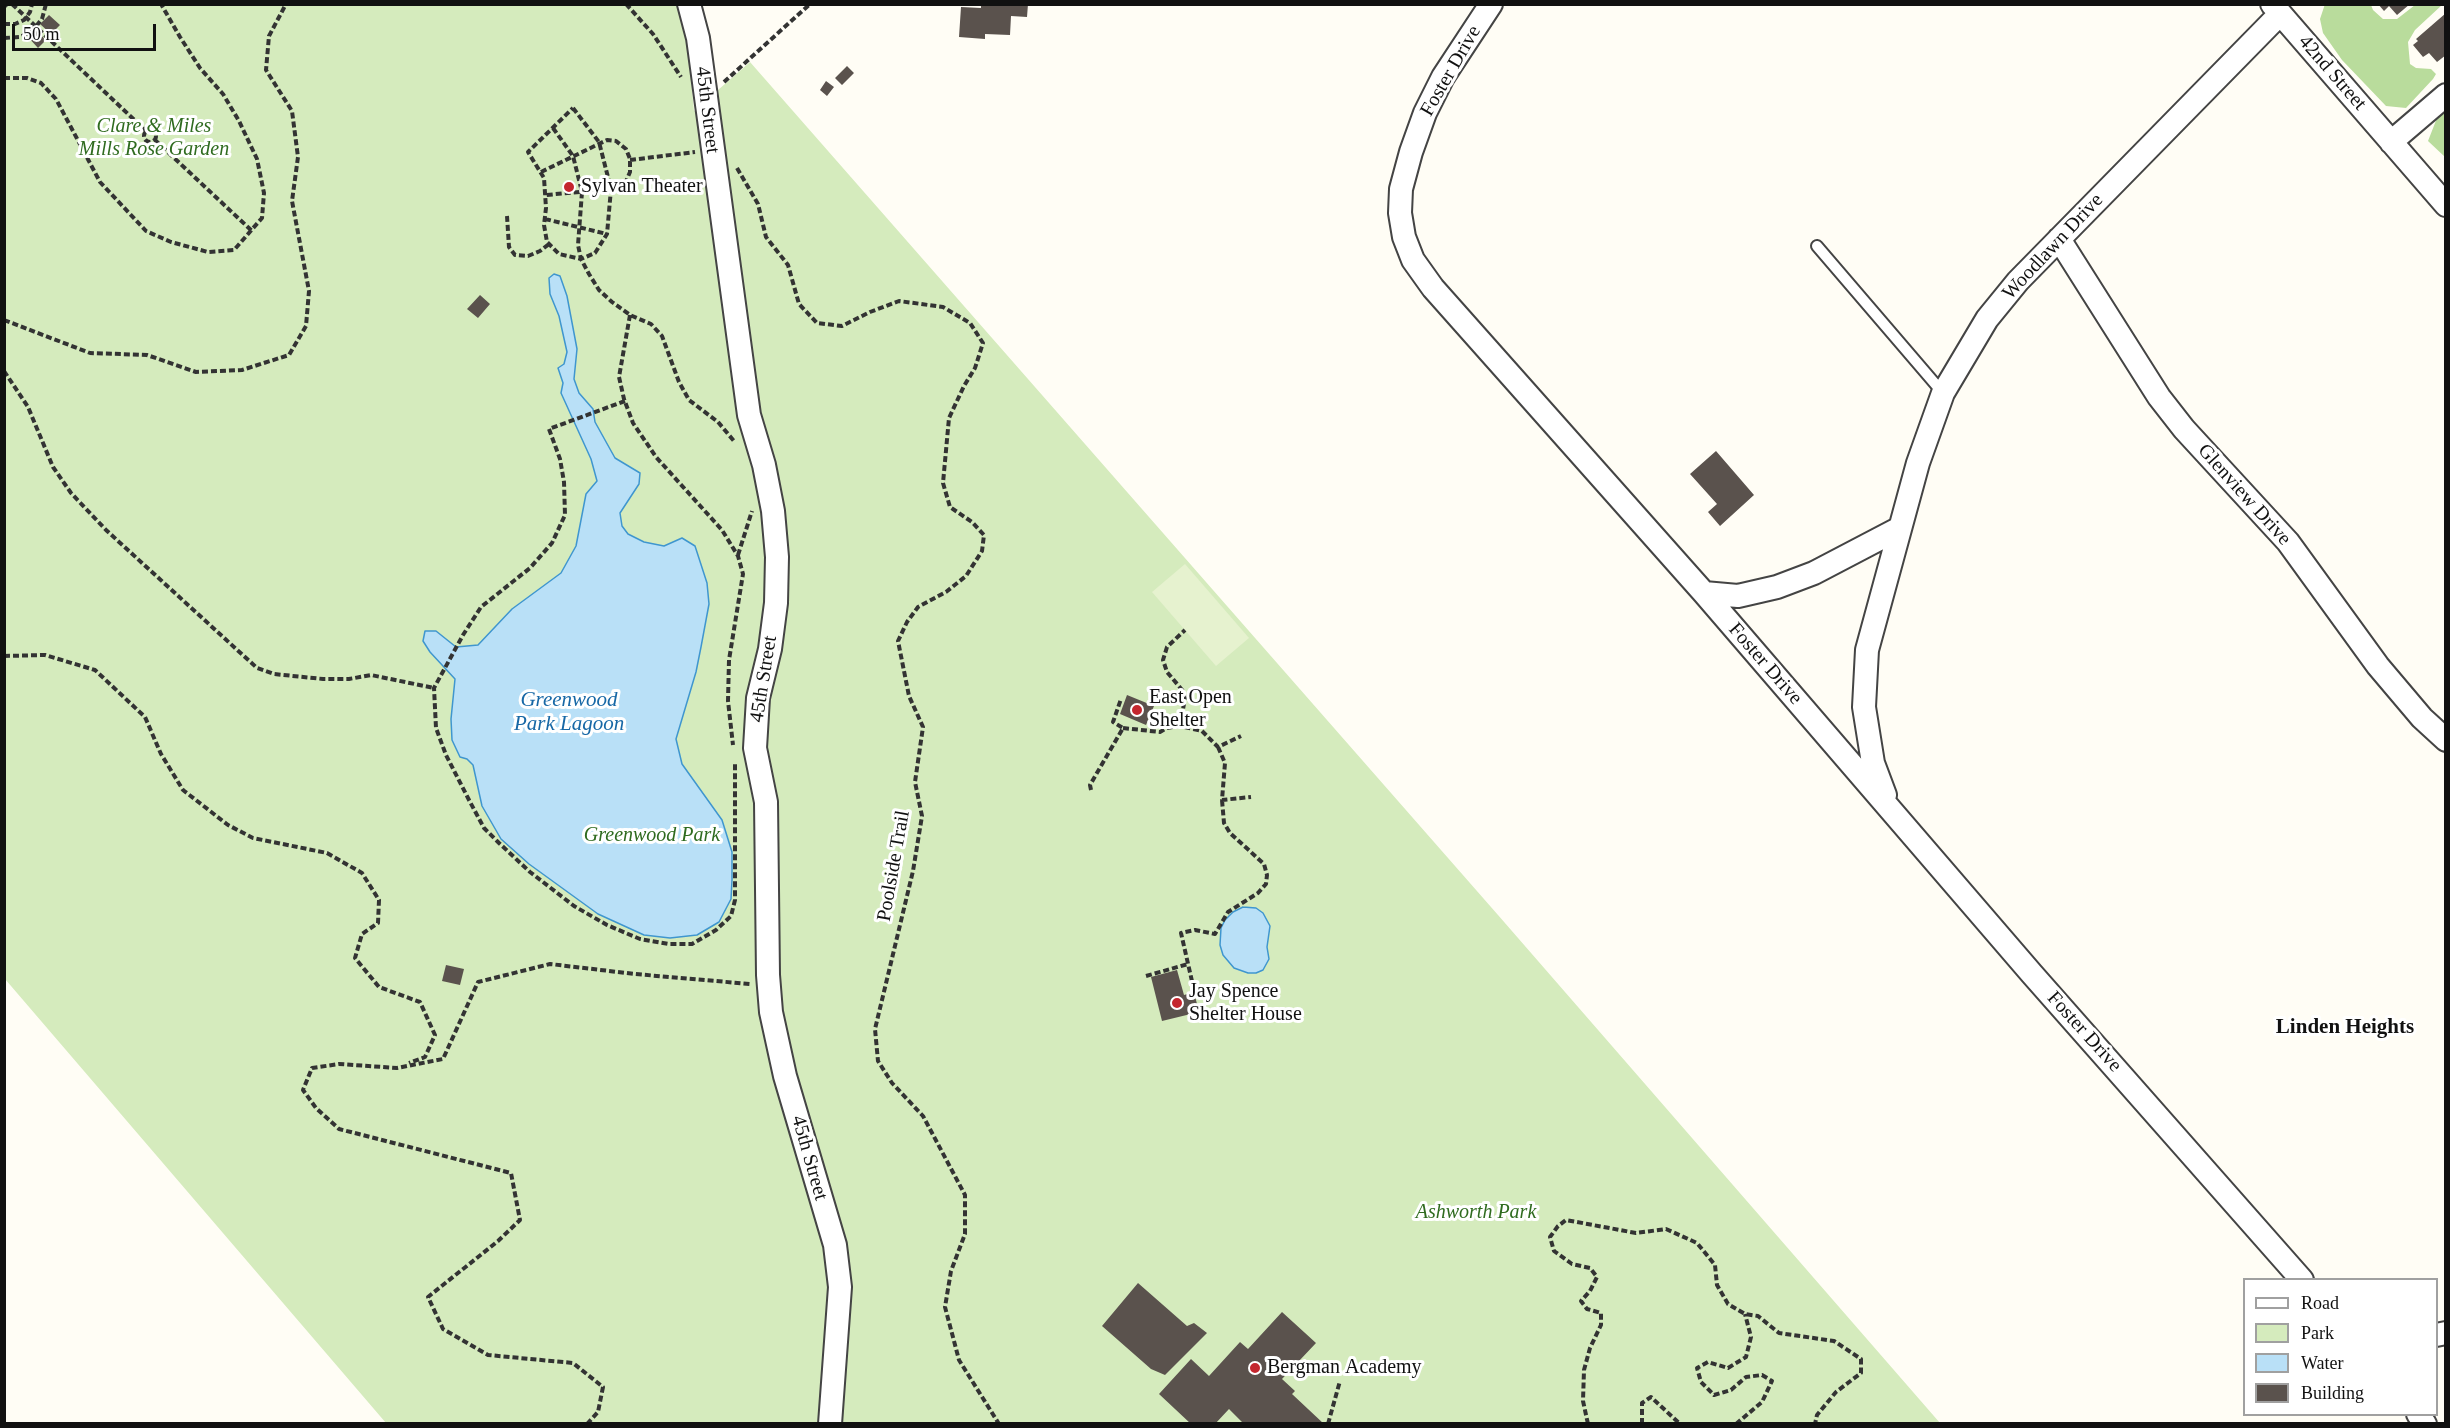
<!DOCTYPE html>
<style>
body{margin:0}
#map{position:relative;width:2450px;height:1428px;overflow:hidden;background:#fffdf5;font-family:Georgia,serif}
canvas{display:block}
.frame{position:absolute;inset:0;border:6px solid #111;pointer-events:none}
.legend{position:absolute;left:2243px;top:1278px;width:195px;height:138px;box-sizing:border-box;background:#fff;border:2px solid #a0a0a0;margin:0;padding:8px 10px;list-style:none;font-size:18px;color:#111}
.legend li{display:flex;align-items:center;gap:12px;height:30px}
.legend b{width:30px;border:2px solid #a0a0a0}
.scale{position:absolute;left:12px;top:24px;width:144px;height:27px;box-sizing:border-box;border:3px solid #111;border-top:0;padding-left:8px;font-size:18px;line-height:21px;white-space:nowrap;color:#111;-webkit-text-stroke:4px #fff;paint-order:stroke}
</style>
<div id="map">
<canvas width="2450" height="1428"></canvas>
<div class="frame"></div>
<ul class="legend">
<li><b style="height:8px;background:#fff"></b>Road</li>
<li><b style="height:16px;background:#d5ebbd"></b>Park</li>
<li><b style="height:16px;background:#b9e0f7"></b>Water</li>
<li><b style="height:16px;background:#5a524d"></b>Building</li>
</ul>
<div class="scale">50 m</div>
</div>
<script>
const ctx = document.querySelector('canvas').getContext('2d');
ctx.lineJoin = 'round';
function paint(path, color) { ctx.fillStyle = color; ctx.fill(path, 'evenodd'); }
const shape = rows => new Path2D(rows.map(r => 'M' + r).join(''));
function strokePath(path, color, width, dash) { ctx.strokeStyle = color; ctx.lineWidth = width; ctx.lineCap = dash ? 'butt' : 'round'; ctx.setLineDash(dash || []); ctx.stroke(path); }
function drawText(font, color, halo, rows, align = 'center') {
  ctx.font = font + ' Georgia,serif'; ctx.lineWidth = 6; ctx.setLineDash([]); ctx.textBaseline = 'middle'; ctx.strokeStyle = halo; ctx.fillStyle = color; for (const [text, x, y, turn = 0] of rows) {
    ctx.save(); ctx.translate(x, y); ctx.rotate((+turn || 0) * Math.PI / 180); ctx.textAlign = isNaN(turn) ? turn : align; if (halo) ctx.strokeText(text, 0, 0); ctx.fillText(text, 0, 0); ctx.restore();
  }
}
const green = shape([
 [4,5,678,5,687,35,694,111,750,62,1498,915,1940,1423,386,1423,5,979]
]);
const forest = shape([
 [2325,4,2371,5,2373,10,2383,19,2397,19,2415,5,2442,5,2415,30,2408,42,2410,64,2416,68,2431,69,2436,74,2433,79,2406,108,2386,106,2342,60,2323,33,2320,19],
 [2445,111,2445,157,2428,141,2437,118]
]);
const pitch = shape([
 [1185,564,1249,638,1216,666,1152,592]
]);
const water = shape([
 [554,274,560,276,567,296,577,349,574,379,579,393,593,409,595,422,615,458,640,473,639,484,620,513,622,526,628,534,644,542,664,546,682,538,695,546,707,583,709,604,701,647,696,672,676,739,682,764,722,820,732,852,732,880,731,899,719,922,697,935,670,938,644,935,598,914,529,864,501,839,482,806,473,765,467,759,460,757,452,740,451,719,455,679,430,652,423,641,425,631,436,631,456,647,478,645,512,609,561,573,576,546,586,494,597,481,591,459,561,393,563,383,558,368,564,364,567,352,559,316,550,294,549,278,554,274],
 [1243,907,1256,908,1263,913,1270,926,1267,947,1269,959,1263,970,1256,973,1248,973,1234,968,1223,955,1220,945,1221,928,1225,920,1233,912,1243,907]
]);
const building = shape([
 [981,4,1028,4,1027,17,1011,16,1010,35,985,34,985,39,959,37,961,7,981,8],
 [2378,4,2410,4,2397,15,2389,6,2384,11],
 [2446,13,2446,55,2437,62,2429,53,2423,57,2413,45,2418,41,2416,39],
 [49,15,60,25,51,34,40,24],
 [35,30,46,40,38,48,28,37],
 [847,66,854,73,842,85,835,78],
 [826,81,834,87,827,96,820,90],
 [480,295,490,304,478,318,467,309],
 [1716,451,1754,495,1720,526,1708,512,1717,504,1690,474],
 [1127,695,1154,706,1146,725,1120,714],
 [446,965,464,969,460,985,442,981],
 [1177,970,1184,995,1194,992,1199,1012,1162,1021,1151,977],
 [1138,1283,1187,1326,1194,1323,1207,1333,1165,1375,1151,1369,1102,1326],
 [1282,1312,1316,1343,1282,1379,1295,1391,1292,1394,1324,1424,1244,1424,1229,1409,1215,1424,1191,1424,1159,1394,1191,1359,1209,1376,1240,1342,1248,1349]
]);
const path = shape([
 [12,4,146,131],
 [626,4,653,34,681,77],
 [4,7,7,4],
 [4,24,15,24,24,20,30,12,32,4],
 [4,38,20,37,32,31,42,19,46,4],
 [4,78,27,78,41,83,56,99,100,182,146,231,171,242,208,252,234,250,262,218,264,193,257,159,239,121,223,94,200,68,180,37,161,4],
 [724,82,810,4],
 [573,108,599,142,611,189,607,234,595,253,581,259,559,254,547,242,544,225,546,208,544,178,528,152,573,108],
 [553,128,573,156,582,192,578,245,581,259,589,274,599,290,612,302,630,315,651,324,662,336,679,382,689,400,718,422,734,441],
 '144 136a6 6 0 1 1 12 0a6 6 0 1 1-12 0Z',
 [155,140,252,231],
 [630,160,695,152],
 [737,168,758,204,766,237,788,265,799,304,817,323,842,326,870,312,899,301,943,307,970,323,983,343,975,368,964,386,949,418,943,483,950,507,972,522,984,535,982,551,966,576,946,592,918,607,907,622,898,641,909,696,923,727,915,782,922,816,913,871,875,1029,878,1061,892,1083,923,1116,965,1195,965,1234,951,1271,945,1307,959,1360,999,1424],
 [541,172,607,140,616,141,626,149,630,159,630,172,623,188,546,195],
 [507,216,509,247,515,255,528,256,540,251,549,244],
 [545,219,607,234],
 [630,315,619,377,624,399,633,423,656,457,722,530,738,556,743,574,729,660,728,701,733,745],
 [4,320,90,353,147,355,196,372,242,370,289,355,306,326,309,291,292,201,298,157,292,111,266,70,269,36,286,4],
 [4,371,28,407,53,467,71,493,106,530,257,668,274,674,323,679,349,679,371,675,434,688],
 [625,401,549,429,560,459,564,482,565,515,552,543,530,568,481,607,463,635,434,688,436,728,446,755,469,800,484,828,499,843,530,872,574,906,607,925,640,939,669,944,692,944,716,930,731,916,735,900,735,762],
 [738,555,752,511],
 [4,656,45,655,95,670,145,717,161,754,183,790,228,825,253,838,327,853,362,873,379,900,378,923,362,934,355,958,379,987,420,1002,435,1035,425,1057,409,1063],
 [1180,726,1185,698,1183,691,1167,672,1163,660,1167,647,1185,630],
 [1123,728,1160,732,1167,728,1180,726,1202,731,1218,747,1241,736],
 [1218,747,1225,763,1222,800,1251,797],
 [1091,790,1090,785,1123,728,1113,722,1121,699],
 [1146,976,1188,964],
 [1194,990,1181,933,1195,930,1215,934,1228,912,1258,893,1266,884,1267,875,1264,864,1230,833,1224,823,1222,800],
 [587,1424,598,1412,603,1387,573,1363,488,1355,443,1329,428,1297,498,1241,520,1220,511,1173,339,1129,316,1108,303,1090,312,1068,339,1064,397,1068,443,1059,478,982,550,964,635,974,750,984],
 [1328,1424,1340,1381],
 [1588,1424,1583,1401,1584,1370,1590,1348,1601,1325,1601,1313,1587,1309,1581,1301,1590,1291,1597,1277,1590,1268,1572,1264,1554,1251,1550,1237,1558,1226,1566,1220,1636,1233,1666,1229,1697,1243,1715,1265,1717,1285,1728,1304,1745,1314,1758,1316,1779,1333,1834,1341,1861,1359,1861,1373,1836,1392,1817,1415,1815,1424],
 [1642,1424,1642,1403,1651,1397,1680,1424],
 [1736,1424,1762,1402,1772,1381,1762,1375,1746,1377,1731,1390,1714,1395,1701,1382,1697,1368,1708,1362,1728,1368,1746,1357,1751,1337,1745,1314]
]);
const lane = shape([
 [1817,246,1943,393]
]);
const street = shape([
 [689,4,698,38,749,415,764,465,773,511,777,557,776,603,770,649,758,698,755,748,766,802,768,975,771,1012,785,1076,835,1245,840,1287,830,1424],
 [1491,4,1443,77,1425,113,1411,152,1401,189,1400,213,1404,237,1413,260,1433,288,1704,593,2032,974,2302,1280],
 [2272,4,2446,205],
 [2391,142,2446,95],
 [2059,239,2159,397,2184,429,2288,542,2378,666,2422,718,2446,740],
 [1704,593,1738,596,1777,587,1814,573,1900,528],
 [1885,795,1873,763,1864,707,1867,650,1918,463,1943,393,1987,319,2018,281,2280,14],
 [2436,1335,2446,1333],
 [2418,1414,2425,1424]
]);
const markers = [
 [569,187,6,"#c4262e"],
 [1137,710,6,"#c4262e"],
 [1177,1003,6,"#c4262e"],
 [1255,1368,6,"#c4262e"]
];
const streetNames = [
 ["Foster Drive",1451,71,-60],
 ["42nd Street",2332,73,49],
 ["45th Street",707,110,83],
 ["Woodlawn Drive",2053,247,-47],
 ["Glenview Drive",2244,495,48],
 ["Foster Drive",1765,664,49],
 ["45th Street",764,679,-81],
 ["Poolside Trail",894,866,-80],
 ["Foster Drive",2084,1032,48],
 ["45th Street",809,1158,74]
];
const parkNames = [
 ["Clare & Miles",154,127],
 ["Mills Rose Garden",154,150],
 ["Greenwood Park",652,836],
 ["Ashworth Park",1476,1213]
];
const poiNames = [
 ["Sylvan Theater",581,187],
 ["East Open",1149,698],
 ["Shelter",1149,721],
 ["Jay Spence",1189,992],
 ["Shelter House",1189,1015],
 ["Bergman Academy",1267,1368]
];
const waterNames = [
 ["Greenwood",569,700],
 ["Park Lagoon",569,724]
];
const neighbourhoodNames = [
 ["Linden Heights",2345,1028]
];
paint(green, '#d5ebbd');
paint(forest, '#b9dc9c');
paint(pitch, '#e6f2cf');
paint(water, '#b9e0f7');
strokePath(water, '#3f96cf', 1.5);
paint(building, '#5a524d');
strokePath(lane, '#444', 14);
strokePath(street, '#444', 26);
strokePath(path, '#333', 4, [6, 3]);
strokePath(lane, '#fff', 10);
strokePath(street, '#fff', 22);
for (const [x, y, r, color] of markers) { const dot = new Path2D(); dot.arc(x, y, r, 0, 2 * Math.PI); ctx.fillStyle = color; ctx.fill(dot); strokePath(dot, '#fff', 2); }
drawText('20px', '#111', '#fff', streetNames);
drawText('italic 20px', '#2f6b1f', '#fff', parkNames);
drawText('20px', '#111', '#fff', poiNames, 'left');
drawText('italic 21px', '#1768a6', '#fff', waterNames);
drawText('bold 21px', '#111', '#fff', neighbourhoodNames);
</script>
